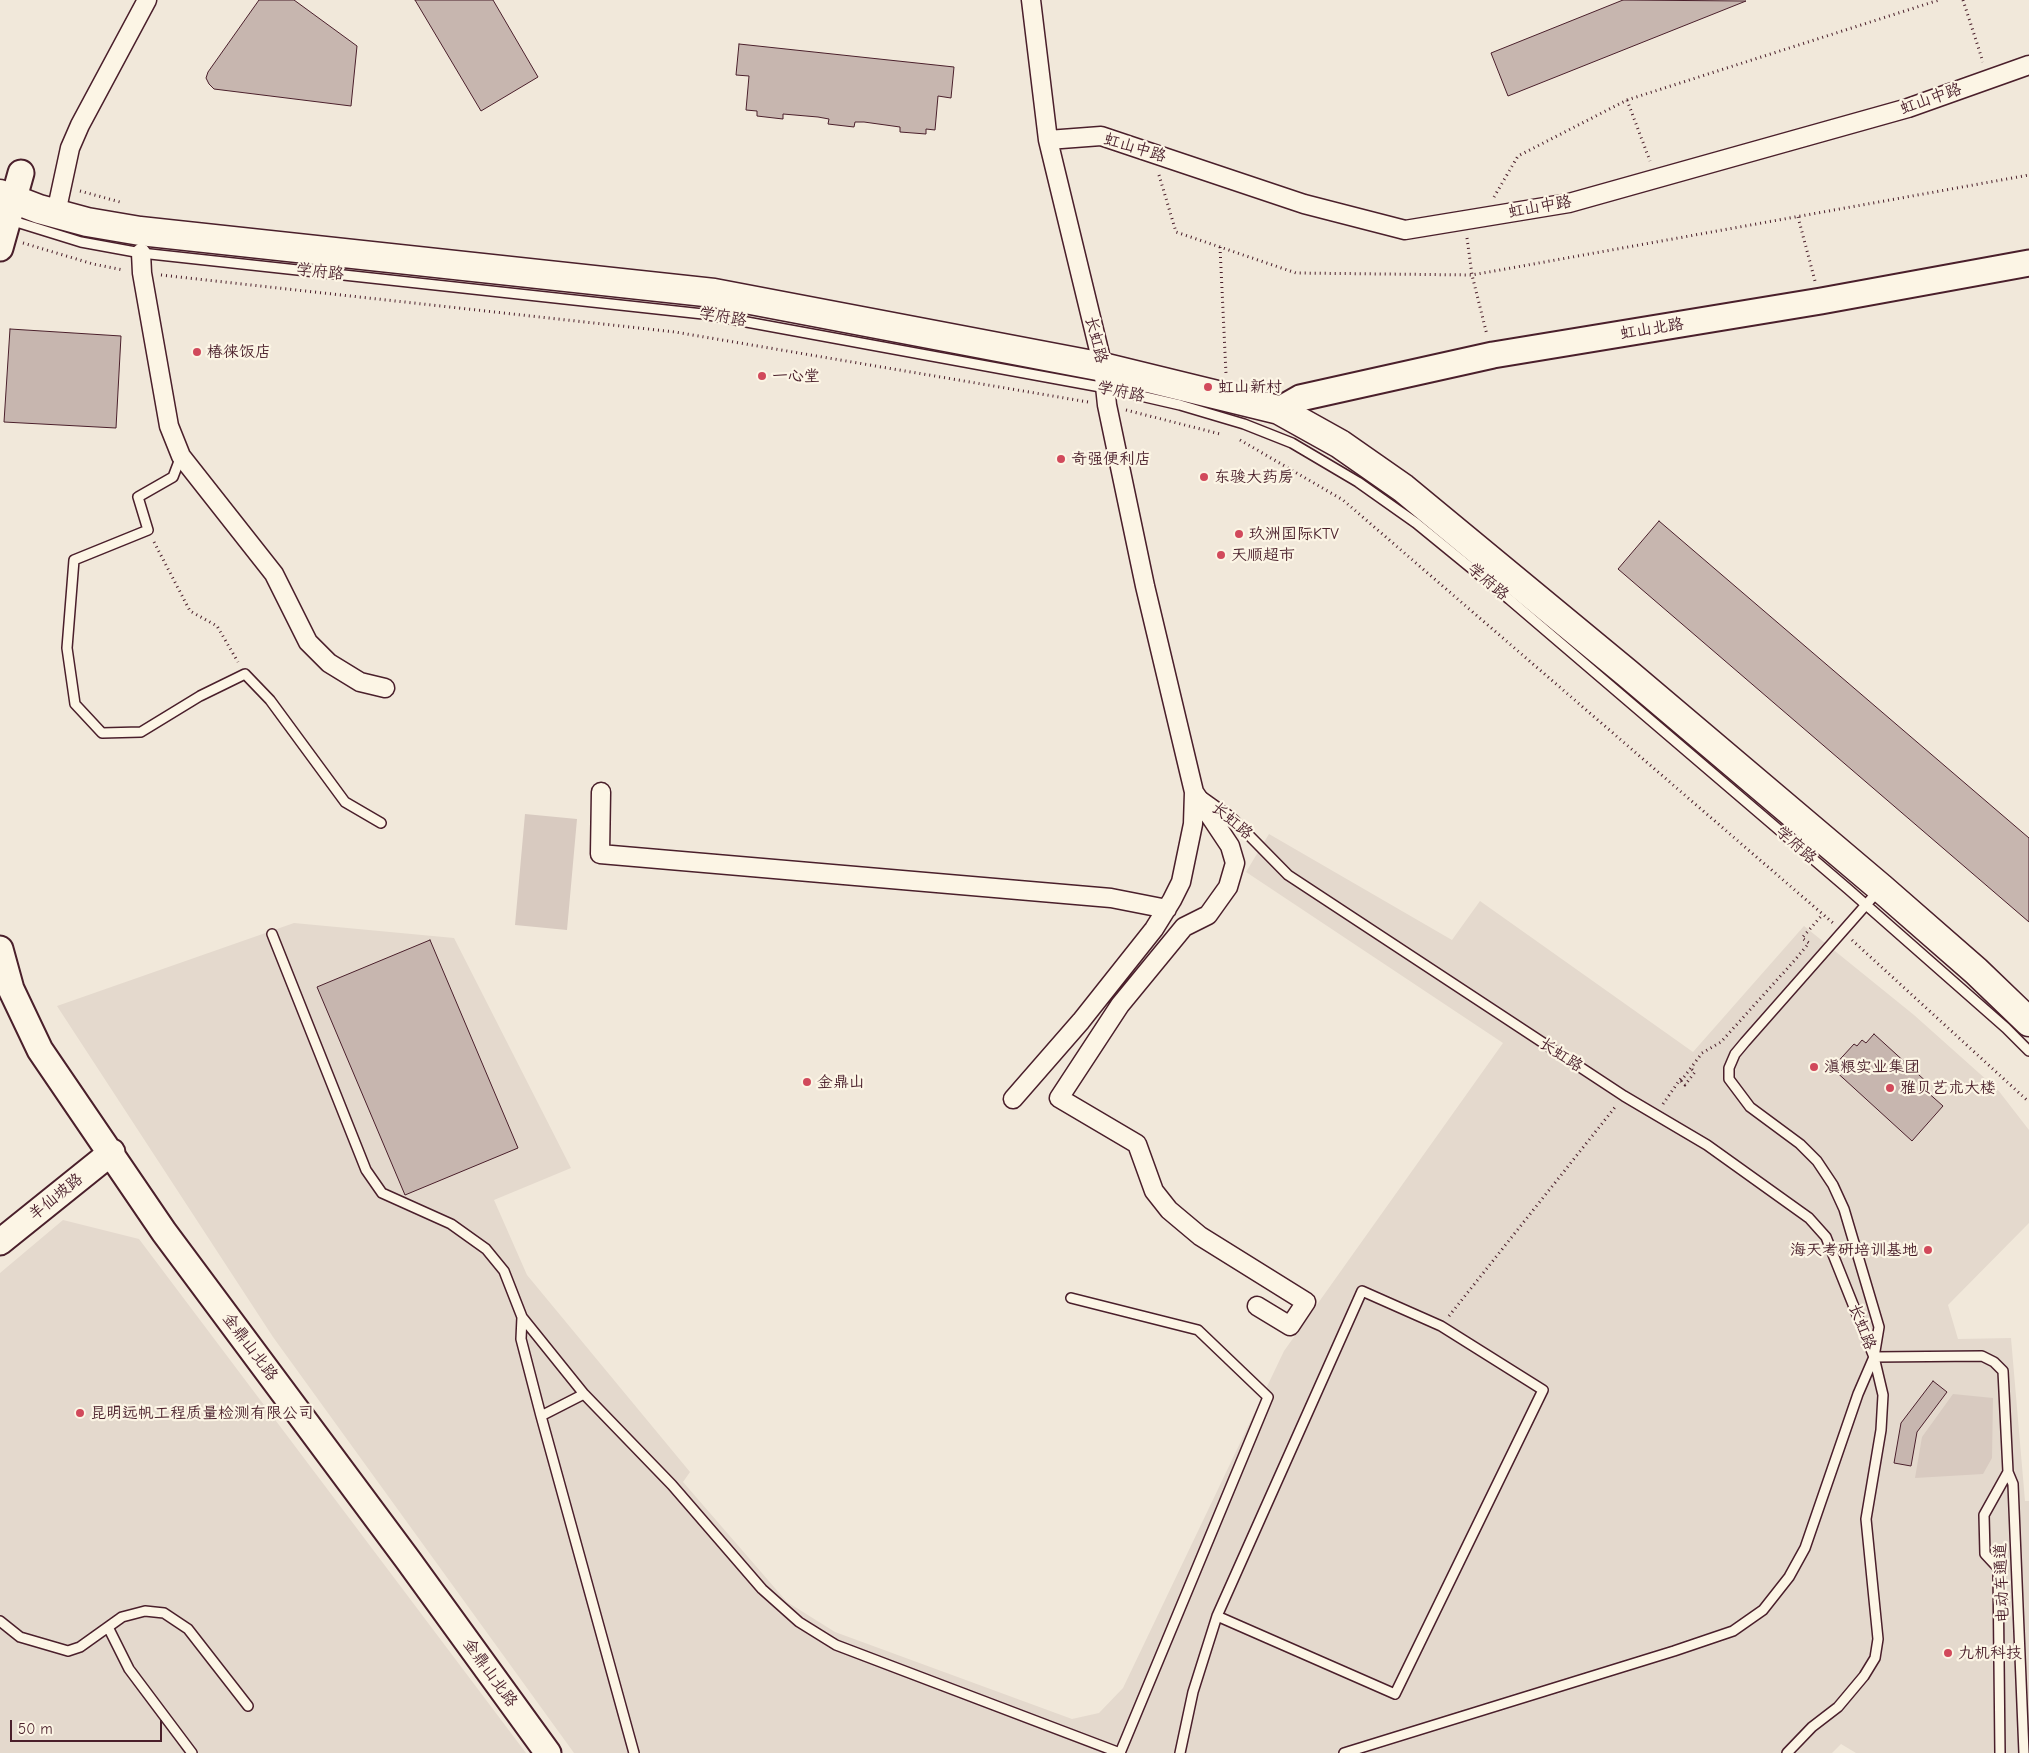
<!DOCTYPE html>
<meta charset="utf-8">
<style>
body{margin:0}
#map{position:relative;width:2029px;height:1753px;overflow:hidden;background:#f1e8da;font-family:"Comic Neue",sans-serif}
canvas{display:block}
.scale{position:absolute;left:10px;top:1720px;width:152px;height:22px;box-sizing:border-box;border:2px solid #4a1f2b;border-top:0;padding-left:6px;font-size:15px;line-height:18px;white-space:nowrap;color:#4a1f2b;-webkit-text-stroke:4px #fcf5e5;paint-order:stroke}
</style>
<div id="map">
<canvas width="2029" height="1753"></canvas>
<div class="scale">50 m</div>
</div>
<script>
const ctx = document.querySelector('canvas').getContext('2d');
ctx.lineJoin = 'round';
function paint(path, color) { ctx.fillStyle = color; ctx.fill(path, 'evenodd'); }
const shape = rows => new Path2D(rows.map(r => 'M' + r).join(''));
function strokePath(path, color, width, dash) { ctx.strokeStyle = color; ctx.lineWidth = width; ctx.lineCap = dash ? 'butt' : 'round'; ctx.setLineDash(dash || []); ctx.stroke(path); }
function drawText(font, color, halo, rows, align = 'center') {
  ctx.font = font + ' "Comic Neue","LXGW WenKai TC",sans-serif'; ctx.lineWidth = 4.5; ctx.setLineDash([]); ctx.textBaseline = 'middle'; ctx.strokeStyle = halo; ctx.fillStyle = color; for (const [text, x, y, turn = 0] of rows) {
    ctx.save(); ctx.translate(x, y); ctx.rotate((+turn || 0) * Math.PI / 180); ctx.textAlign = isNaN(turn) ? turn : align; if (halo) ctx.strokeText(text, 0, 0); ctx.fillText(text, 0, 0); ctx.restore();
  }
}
const built = shape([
 [1269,834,1452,940,1480,901,1693,1052,1804,926,1914,1015,1998,1090,2029,1130,2029,1223,1948,1305,1958,1339,2011,1338,2025,1501,2029,1501,2029,1753,1856,1753,1841,1744,1832,1753,574,1753,273,1337,57,1006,294,923,454,938,571,1168,494,1200,527,1275,690,1472,683,1482,787,1602,835,1632,1072,1719,1099,1713,1123,1688,1284,1351,1503,1043,1246,872],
 [63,1220,139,1239,526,1753,0,1753,0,1273]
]);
const green = shape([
 [525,814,577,819,567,930,515,925],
 [1953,1394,1993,1398,1992,1458,1983,1474,1915,1478,1922,1437]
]);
const building = shape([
 [259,0,294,0,357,46,351,106,214,89,209,84,206,78,208,72,259,0],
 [415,0,493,0,538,77,481,111,415,0],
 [1623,0,1746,1,1508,96,1491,53,1623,0],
 [739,44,954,67,951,98,938,96,935,130,926,129,926,134,900,132,900,127,864,122,855,122,854,127,828,124,829,119,818,117,783,114,783,119,757,116,757,111,746,110,749,76,736,75,739,44],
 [10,329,121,336,116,428,4,422,10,329],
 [1659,521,2029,838,2029,922,1618,569,1659,521],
 [430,940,518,1148,405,1195,317,987,430,940],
 [1874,1034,1930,1085,1925,1090,1943,1106,1912,1141,1832,1068,1854,1044,1857,1046,1862,1040,1866,1043,1874,1034],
 [1933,1381,1947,1392,1917,1432,1911,1466,1894,1463,1901,1423,1933,1381]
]);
const path = shape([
 [1963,0,1983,62],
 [1627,100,1650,161],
 [1159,175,1176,232,1296,273,1472,275,2029,175],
 [80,191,120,202],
 [1494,197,1518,156,1627,100,1939,0],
 [1798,217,1815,281],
 [1467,238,1472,275,1487,335],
 [23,243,93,264,123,270],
 [1220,247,1226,374],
 [161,275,675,332,1088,402],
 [1126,410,1220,434],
 [1240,440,1343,500,1833,923],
 [154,542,190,611,217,626,238,662],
 [1852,940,2029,1102],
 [1681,1081,1702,1053,1721,1042,1794,961,1809,943,1802,938,1823,914],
 [1663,1104,1681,1078],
 [1449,1316,1616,1106]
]);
const lane = shape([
 [10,220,81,242,141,253,703,314,1106,388,1180,405,1244,424,1292,443,1358,482,1416,523,1509,599,1848,889,2006,1028,2029,1051],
 [181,456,173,477,138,497,148,530,74,560,67,648,75,704,102,733,141,732,200,696,245,674,270,700,345,802,381,823],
 [1203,797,1231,817,1288,875,1624,1096,1707,1145,1809,1218,1826,1237,1874,1357,1883,1395,1881,1430,1866,1519,1878,1639,1875,1658,1864,1676,1838,1707,1812,1727,1787,1753],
 [272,934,366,1170,382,1193,451,1224,486,1249,504,1271,522,1317,584,1394],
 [1071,1298,1198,1330,1268,1397,1120,1753],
 [522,1317,521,1339,541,1416],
 [1874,1357,1982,1356,1994,1362,2003,1371,2008,1472,1984,1515,1985,1554,1998,1568,2000,1753],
 [2008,1472,2013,1484,2024,1753],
 [0,1621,20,1637,68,1651,80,1647,122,1617,145,1611,164,1613,188,1629,248,1706],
 [108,1627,129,1669,192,1753],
 [634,1753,541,1416,584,1394,672,1485,762,1589,799,1622,836,1645,1120,1753],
 [1180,1753,1193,1692,1217,1616,1362,1291,1441,1326,1543,1390,1395,1694,1217,1616],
 [1344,1753,1674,1651,1733,1631,1763,1610,1789,1577,1805,1548,1858,1394,1874,1357,1879,1327,1844,1209,1833,1185,1817,1161,1800,1144,1750,1107,1729,1079,1729,1068,1735,1054,1745,1042,1879,890]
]);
const street = shape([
 [1048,140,1101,136,1304,204,1405,230,1569,203,1908,108,2029,65],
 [56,213,70,148,80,125,147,0],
 [141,253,142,273,169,426,181,456,274,574,308,642,329,663,360,682,385,688],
 [601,792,600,854,1111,898,1167,909],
 [1194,792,1230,846,1235,863,1228,887,1208,915,1184,927,1120,1005,1059,1098,1137,1144,1154,1191,1169,1210,1200,1236,1306,1302,1290,1326,1257,1306],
 [1013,1099,1081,1021,1154,929,1172,900,1181,882,1193,824,1194,792,1145,586,1107,405,1103,367,1048,140,1031,0]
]);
const secondary = shape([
 [0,248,21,173],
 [1279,410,1300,398,1493,355,1821,301,2029,263],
 [0,949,11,989,40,1050,164,1232,408,1560,548,1753],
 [0,1242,112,1152]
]);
const primary = shape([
 [0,194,39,209,87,222,140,231,714,293,1103,367,1279,410,1340,444,1403,488,1627,673,1881,888,1976,971,2029,1022]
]);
const pathBridge = shape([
 [1681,1081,1685,1085,1695,1072,1689,1067]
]);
const markers = [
 [197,352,5,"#d1495b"],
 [762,376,5,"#d1495b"],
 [1208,387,5,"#d1495b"],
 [1061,459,5,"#d1495b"],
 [1204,477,5,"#d1495b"],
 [1239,534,5,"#d1495b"],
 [1221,555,5,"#d1495b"],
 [1814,1067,5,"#d1495b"],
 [807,1082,5,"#d1495b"],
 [1890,1088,5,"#d1495b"],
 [1928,1250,5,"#d1495b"],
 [80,1413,5,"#d1495b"],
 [1948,1653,5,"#d1495b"]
];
const streetNames = [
 ["虹山中路",1931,99,-19],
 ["虹山中路",1135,148,17],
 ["虹山中路",1540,207,-10],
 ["学府路",320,272,6],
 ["学府路",723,317,10],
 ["虹山北路",1652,329,-9],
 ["长虹路",1096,340,76],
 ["学府路",1121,392,12],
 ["学府路",1488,582,40],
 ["长虹路",1232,821,40],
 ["学府路",1796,845,41],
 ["长虹路",1561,1055,33],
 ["羊仙坡路",56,1197,-39],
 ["长虹路",1862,1327,69],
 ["金鼎山北路",250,1347,53],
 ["电动车通道",2002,1583,-92],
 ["金鼎山北路",490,1673,54]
];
const poiNames = [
 ["椿徕饭店",207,352],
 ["一心堂",772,376],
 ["虹山新村",1218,387],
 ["奇强便利店",1071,459],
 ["东骏大药房",1214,477],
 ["玖洲国际KTV",1249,534],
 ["天顺超市",1231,555],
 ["滇粮实业集团",1824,1067],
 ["金鼎山",817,1082],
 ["雅贝艺术大楼",1900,1088],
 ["海天考研培训基地",1918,1250,"right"],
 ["昆明远帆工程质量检测有限公司",90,1413],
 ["九机科技",1958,1653]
];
paint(built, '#e4d9cd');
paint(green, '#d8cac0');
paint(building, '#c7b6af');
strokePath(building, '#4a1f2b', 1);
strokePath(lane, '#4a1f2b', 12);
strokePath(street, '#4a1f2b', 21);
strokePath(secondary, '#4a1f2b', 29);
strokePath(primary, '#4a1f2b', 31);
strokePath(path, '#4a1f2b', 3, [1, 4]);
strokePath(lane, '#fcf5e5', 9);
strokePath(street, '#fcf5e5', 18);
strokePath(secondary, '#fcf5e5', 25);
strokePath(primary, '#fcf5e5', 28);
strokePath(pathBridge, '#4a1f2b', 3, [1, 4]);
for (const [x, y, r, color] of markers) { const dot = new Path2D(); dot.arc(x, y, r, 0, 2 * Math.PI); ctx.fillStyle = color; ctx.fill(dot); strokePath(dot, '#fcf5e5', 2); }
drawText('16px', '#4a1f2b', '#fcf5e5', streetNames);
drawText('16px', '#4a1f2b', '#fcf5e5', poiNames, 'left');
</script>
